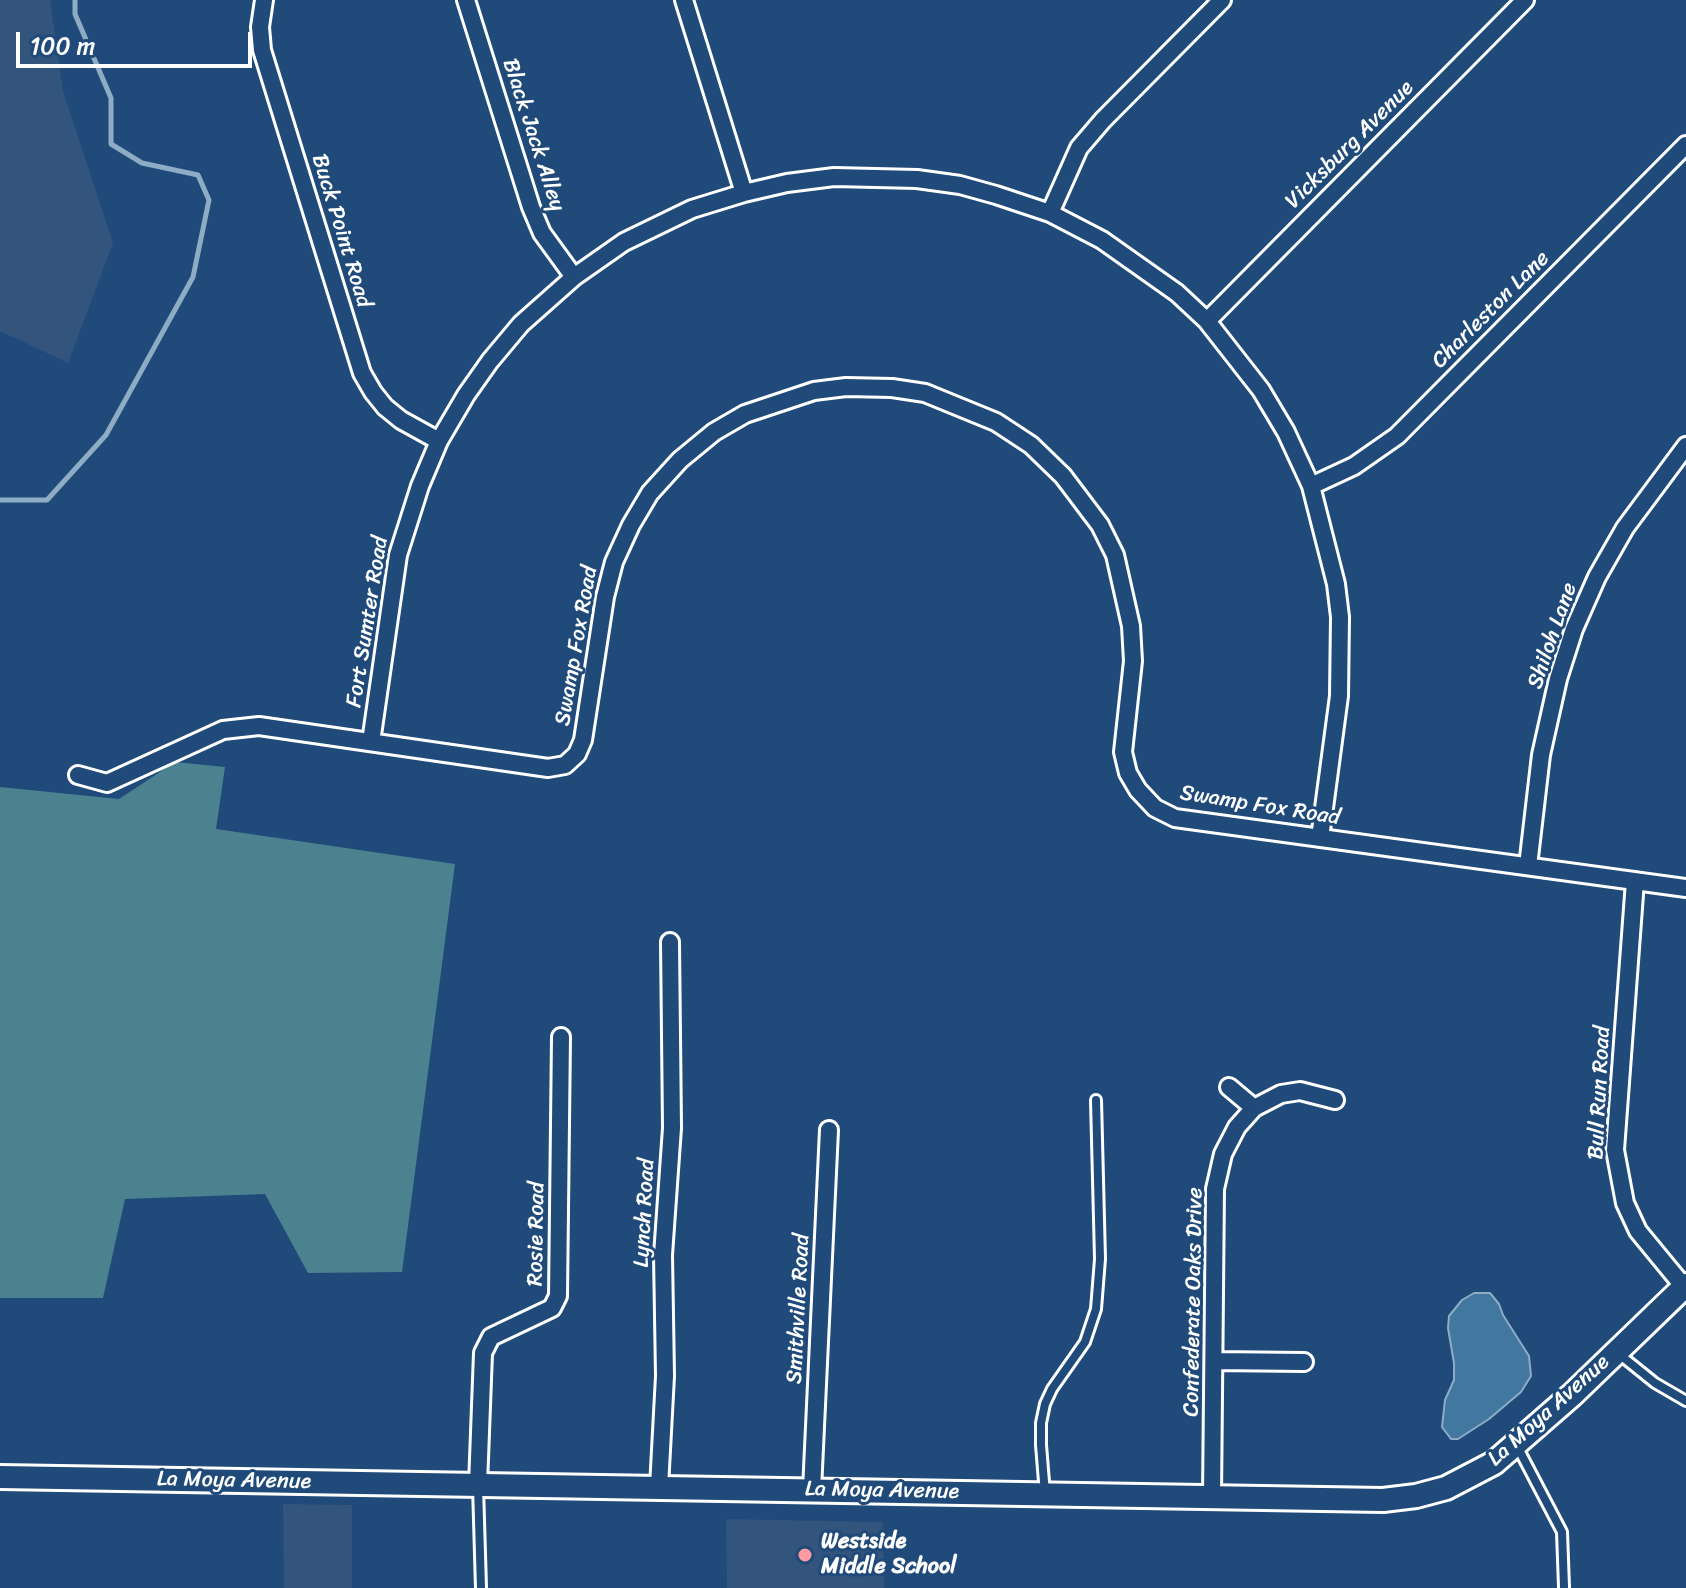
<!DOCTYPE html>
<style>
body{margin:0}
#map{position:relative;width:1686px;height:1588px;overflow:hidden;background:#1f4a7a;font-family:Sriracha,sans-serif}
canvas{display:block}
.scale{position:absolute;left:16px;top:32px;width:236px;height:36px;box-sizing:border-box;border:4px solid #fff;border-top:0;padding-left:10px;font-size:24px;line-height:28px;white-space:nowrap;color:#fff;-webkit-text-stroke:6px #1f4a7a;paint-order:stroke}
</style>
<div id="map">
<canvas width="1686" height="1588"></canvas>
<div class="scale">100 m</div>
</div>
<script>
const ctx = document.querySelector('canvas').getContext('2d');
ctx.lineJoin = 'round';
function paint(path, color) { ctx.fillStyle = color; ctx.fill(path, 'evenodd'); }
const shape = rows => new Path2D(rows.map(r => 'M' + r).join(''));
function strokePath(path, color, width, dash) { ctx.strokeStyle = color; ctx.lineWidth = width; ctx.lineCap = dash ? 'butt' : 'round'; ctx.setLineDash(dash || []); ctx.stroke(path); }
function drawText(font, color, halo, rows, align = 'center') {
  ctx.font = font + ' Sriracha,sans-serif'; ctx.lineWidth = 6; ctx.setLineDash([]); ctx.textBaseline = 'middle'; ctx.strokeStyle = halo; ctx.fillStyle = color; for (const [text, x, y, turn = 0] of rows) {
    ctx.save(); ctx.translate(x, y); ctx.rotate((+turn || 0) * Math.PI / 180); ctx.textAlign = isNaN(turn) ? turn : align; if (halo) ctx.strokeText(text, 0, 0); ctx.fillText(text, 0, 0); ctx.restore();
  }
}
const built = shape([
 [0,0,50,0,63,91,113,243,68,363,0,331],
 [283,1504,352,1505,352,1588,284,1588],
 [726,1519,883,1522,884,1588,727,1588]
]);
const green = shape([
 [175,762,225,767,216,829,455,864,402,1272,308,1273,265,1194,125,1199,103,1298,0,1298,0,787,119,799]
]);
const water = shape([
 [1474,1293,1490,1293,1499,1304,1503,1315,1529,1356,1531,1376,1521,1392,1489,1419,1458,1439,1451,1439,1442,1427,1445,1400,1454,1380,1454,1363,1448,1328,1449,1316,1462,1300,1474,1293]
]);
const stream = shape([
 [0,500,47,500,106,435,193,277,209,200,198,175,142,163,111,144,111,98,75,14,75,0]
]);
const lane = shape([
 [1619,1354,1655,1383,1686,1401],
 [1517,1446,1562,1532,1564,1587],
 [478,1486,481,1588],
 [1045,1494,1041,1445,1041,1423,1045,1404,1052,1389,1085,1342,1096,1309,1100,1259,1096,1100]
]);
const street = shape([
 [264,0,260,27,262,50,362,373,373,392,385,407,401,420,439,441],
 [466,0,531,207,542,233,574,277],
 [684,0,744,193],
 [1050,213,1079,148,1103,120,1222,0],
 [1207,321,1525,0],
 [1311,486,1354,466,1397,436,1686,145],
 [371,742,398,555,420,486,439,441,466,395,490,361,521,324,574,277,624,242,692,209,744,193,787,183,834,177,917,179,960,185,996,195,1050,213,1102,240,1177,293,1207,321,1261,390,1286,432,1311,486,1336,584,1340,617,1339,696,1320,838],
 [78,775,107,783,223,730,259,726,548,768,565,765,577,754,583,740,605,597,614,562,631,525,650,493,680,460,714,432,745,414,814,391,846,387,892,388,925,393,996,422,1031,445,1063,476,1100,525,1115,555,1131,626,1133,661,1123,752,1128,773,1138,790,1155,808,1175,818,1686,888],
 [1528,866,1541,755,1558,679,1574,629,1597,577,1625,528,1686,446],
 [1635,881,1615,1150,1625,1203,1638,1231,1684,1287],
 [1229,1087,1254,1108],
 [1214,1361,1304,1362],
 [478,1485,483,1353,491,1337,552,1308,558,1296,561,1037],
 [659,1487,665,1376,663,1255,672,1128,670,942],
 [812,1490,829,1130],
 [1212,1497,1215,1189,1223,1154,1237,1127,1254,1108,1281,1094,1300,1091,1335,1100]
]);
const secondary = shape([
 [0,1477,1383,1500,1416,1496,1446,1488,1494,1463,1572,1395,1686,1285]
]);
const markers = [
 [805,1555,8,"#ff9aa2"]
];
const streetNames = [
 ["Black Jack Alley",533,135,72],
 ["Vicksburg Avenue",1350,145,-45],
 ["Buck Point Road",341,231,73],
 ["Charleston Lane",1491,310,-45],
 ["Fort Sumter Road",368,622,-81],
 ["Shiloh Lane",1553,636,-71],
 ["Swamp Fox Road",577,646,-80],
 ["Swamp Fox Road",1260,806,9],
 ["Bull Run Road",1600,1093,-87],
 ["Lynch Road",645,1213,-87],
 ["Rosie Road",537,1234,-89],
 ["Confederate Oaks Drive",1194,1302,-89],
 ["Smithville Road",799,1309,-87],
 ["La Moya Avenue",1549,1411,-42],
 ["La Moya Avenue",234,1481,1],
 ["La Moya Avenue",882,1491,1]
];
const poiNames = [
 ["Westside",821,1542],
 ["Middle School",821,1567]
];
paint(built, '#33547d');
paint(green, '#4c8290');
paint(water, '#42779f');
strokePath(water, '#8eadc5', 2);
strokePath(stream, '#8eadc5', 5);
strokePath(lane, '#fff', 14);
strokePath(street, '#fff', 22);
strokePath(secondary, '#fff', 28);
strokePath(lane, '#1f4a7a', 8);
strokePath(street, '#1f4a7a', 16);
strokePath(secondary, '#1f4a7a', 22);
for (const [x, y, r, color] of markers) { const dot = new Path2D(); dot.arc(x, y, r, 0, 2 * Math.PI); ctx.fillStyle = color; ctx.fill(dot); strokePath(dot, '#1f4a7a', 3); }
drawText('22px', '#fff', '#1f4a7a', streetNames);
drawText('bold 22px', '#fff', '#1f4a7a', poiNames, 'left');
</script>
